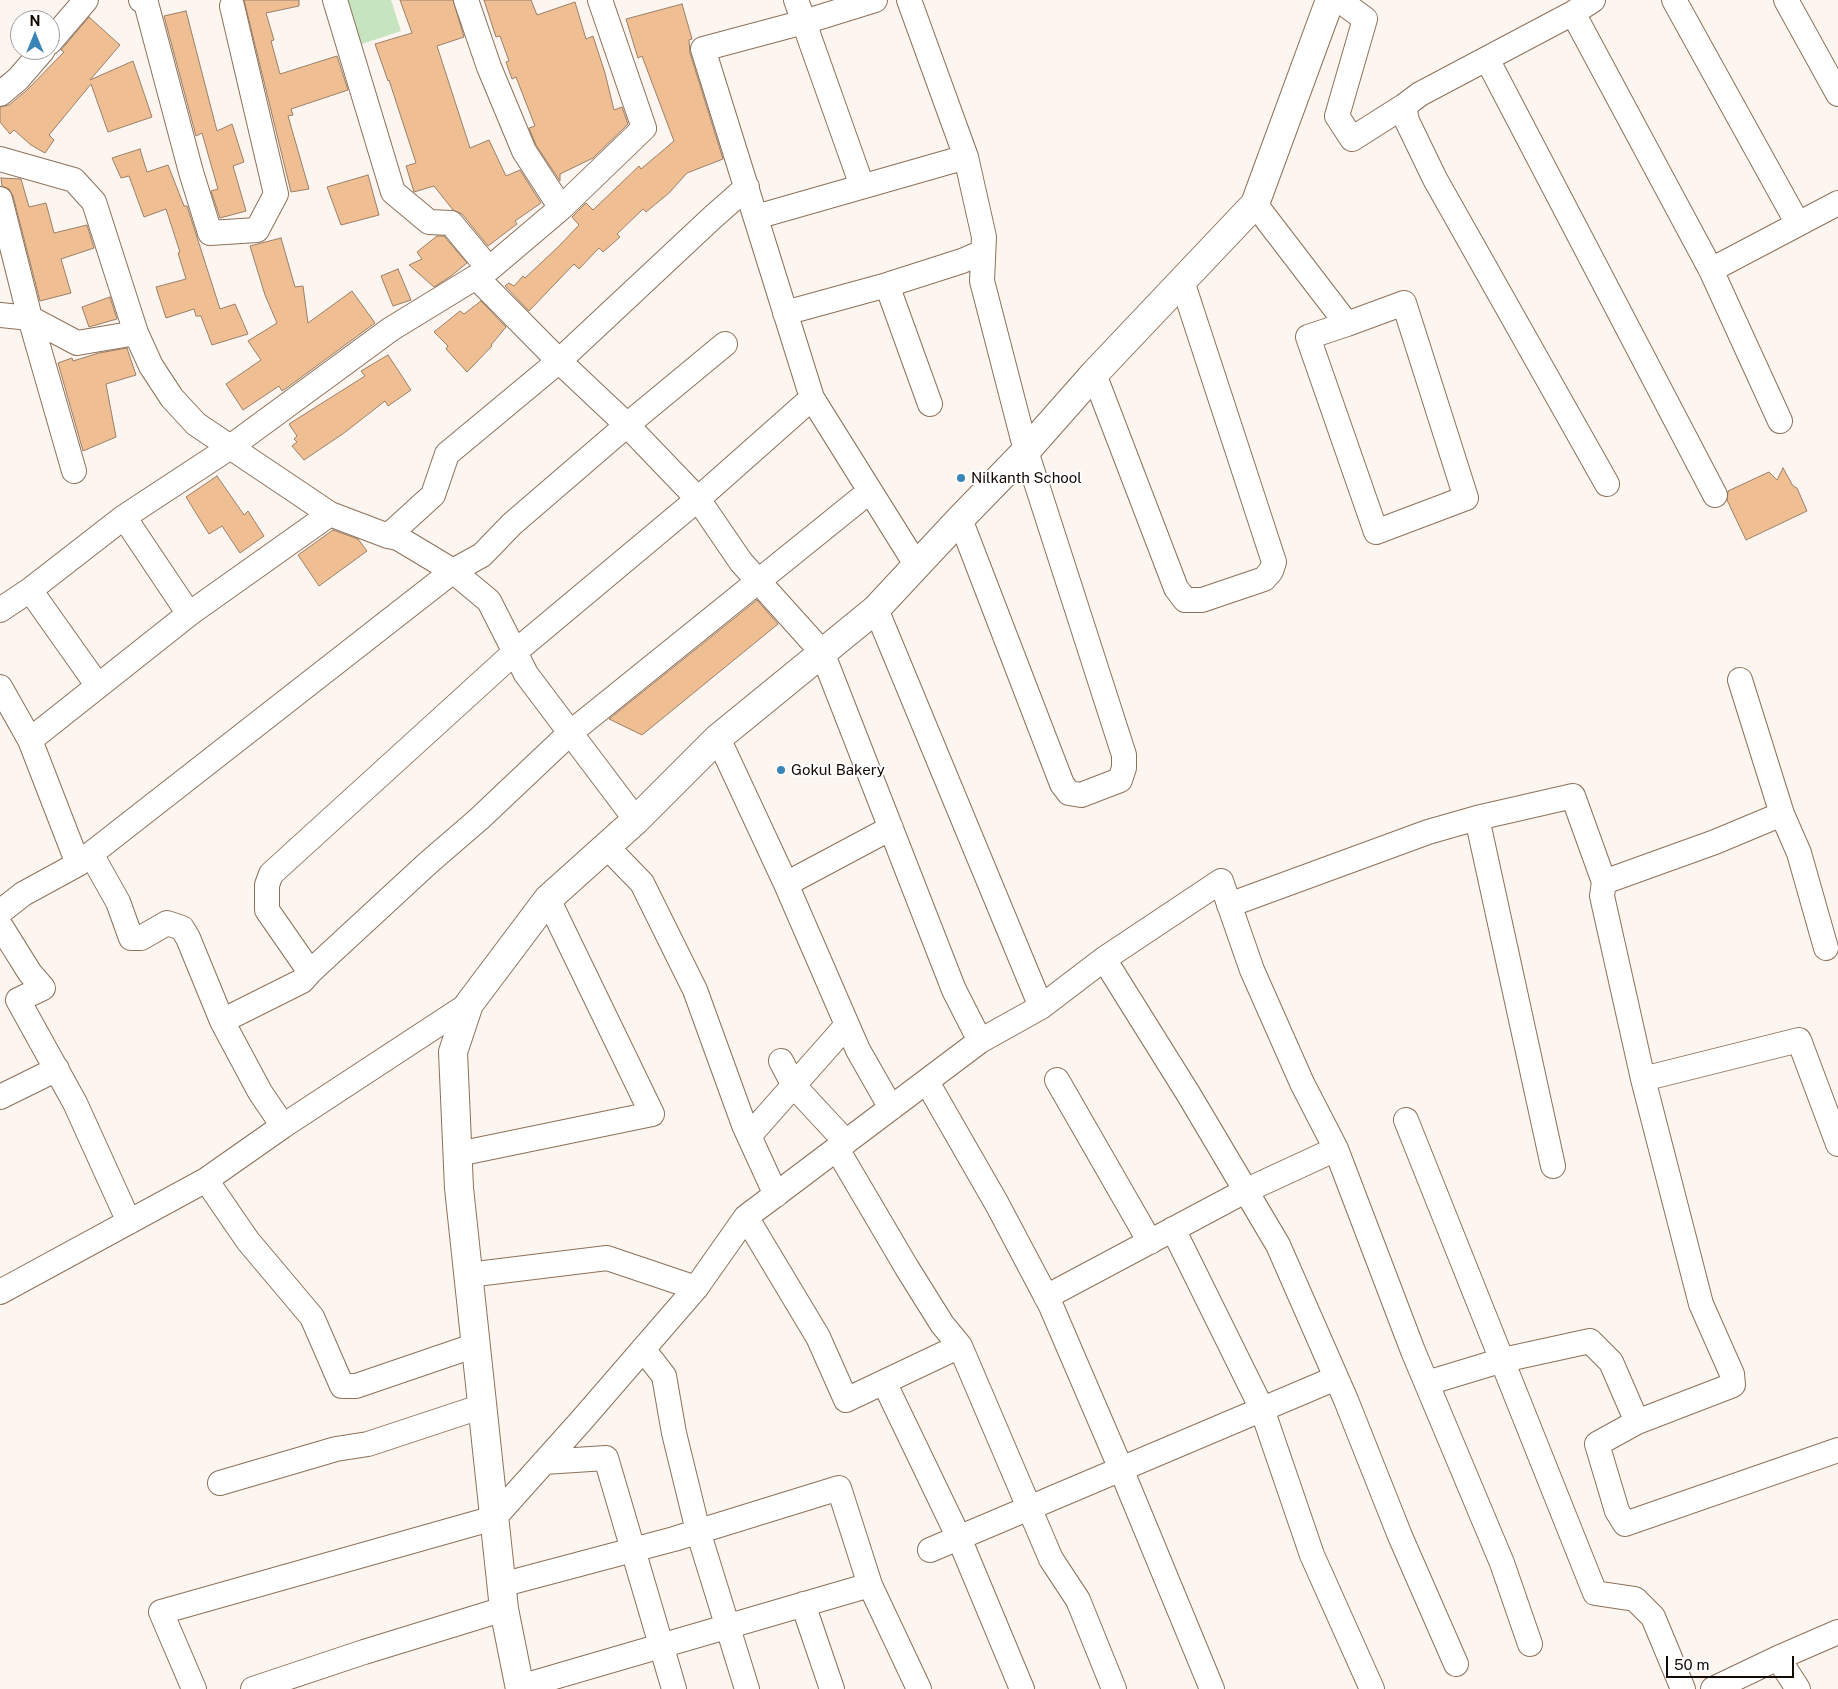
<!DOCTYPE html>
<style>
body{margin:0}
#map{position:relative;width:1838px;height:1689px;overflow:hidden;background:#fcf5f0;font-family:"Public Sans",sans-serif}
canvas{display:block}
.north{position:absolute;left:10px;top:10px;width:50px;height:50px;box-sizing:border-box;background:#fff;border:1px solid #a19d9a;border-radius:50%;rotate:0deg;font-size:14px;font-weight:700;line-height:20px;text-align:center;color:#130903}
.north::after{content:'';display:block;margin:auto;width:18px;height:22px;background:#3a85b8;clip-path:polygon(50% 0,100% 100%,50% 72%,0 100%)}
.scale{position:absolute;left:1666px;top:1656px;width:128px;height:22px;box-sizing:border-box;border:2px solid #130903;border-top:0;padding-left:6px;font-size:15px;line-height:18px;white-space:nowrap;color:#130903;-webkit-text-stroke:4px #fff;paint-order:stroke}
</style>
<div id="map">
<canvas width="1838" height="1689"></canvas>
<div class="north">N</div>
<div class="scale">50 m</div>
</div>
<script>
const ctx = document.querySelector('canvas').getContext('2d');
ctx.lineJoin = 'round';
function paint(path, color) { ctx.fillStyle = color; ctx.fill(path, 'evenodd'); }
const shape = rows => new Path2D(rows.map(r => 'M' + r).join(''));
function strokePath(path, color, width, dash) { ctx.strokeStyle = color; ctx.lineWidth = width; ctx.lineCap = dash ? 'butt' : 'round'; ctx.setLineDash(dash || []); ctx.stroke(path); }
function drawText(font, color, halo, rows, align = 'center') {
  ctx.font = font + ' "Public Sans",sans-serif'; ctx.lineWidth = 4; ctx.setLineDash([]); ctx.textBaseline = 'middle'; ctx.strokeStyle = halo; ctx.fillStyle = color; for (const [text, x, y, turn = 0] of rows) {
    ctx.save(); ctx.translate(x, y); ctx.rotate((+turn || 0) * Math.PI / 180); ctx.textAlign = isNaN(turn) ? turn : align; if (halo) ctx.strokeText(text, 0, 0); ctx.fillText(text, 0, 0); ctx.restore();
  }
}
const green = shape([
 [338,0,391,0,401,31,353,47]
]);
const building = shape([
 [244,0,299,0,299,6,266,13,274,40,271,41,280,74,337,56,348,90,291,109,293,115,288,116,309,189,291,192,244,0],
 [400,0,453,0,464,37,437,46,470,148,489,140,506,176,520,170,541,203,515,221,517,224,488,246,462,214,453,210,434,186,414,192,406,166,416,163,389,80,388,81,375,44,412,33,400,0],
 [484,0,531,0,537,15,575,2,586,39,593,36,605,73,614,110,622,107,628,124,593,158,560,174,560,181,536,145,529,128,535,126,516,77,512,79,506,62,509,61,500,36,496,37,484,0],
 [682,4,692,39,689,40,690,53,723,159,687,173,669,193,646,212,643,209,617,234,620,237,603,252,599,248,579,269,574,264,529,311,505,286,509,283,514,286,523,276,525,278,559,246,579,225,572,217,586,203,593,210,639,166,641,169,674,141,642,56,638,58,626,19,682,4],
 [186,11,217,131,232,124,244,162,233,166,246,211,220,218,211,191,218,189,202,133,196,136,164,16,186,11],
 [89,17,120,45,90,80,133,61,152,117,108,132,91,84,49,135,54,140,45,153,31,145,14,130,10,134,0,122,0,107,9,105,27,90,64,52,61,50,89,17],
 [140,149,147,172,168,165,184,206,187,206,220,309,235,304,248,334,212,345,201,316,196,316,194,309,166,318,156,287,186,279,178,253,180,252,166,209,144,217,129,176,121,178,112,158,140,149],
 [368,175,379,215,341,225,327,187,368,175],
 [1,178,21,179,29,207,46,203,54,233,87,225,94,248,61,259,71,293,40,301,13,196,9,189,2,186,1,178],
 [437,236,444,236,467,263,451,276,434,287,409,265,422,259,417,252,437,236],
 [281,238,295,287,303,286,308,323,352,291,375,323,288,387,282,391,279,386,243,410,226,384,261,360,248,341,277,323,265,295,250,246,281,238],
 [398,269,411,300,393,306,381,276,398,269],
 [110,297,117,319,89,327,82,307,110,297],
 [481,301,506,327,491,345,492,346,467,372,446,349,448,346,434,332,460,311,464,314,481,301],
 [127,348,136,375,106,384,116,437,83,451,58,363,72,358,73,361,99,353,127,348],
 [388,355,411,390,388,406,385,401,344,433,304,460,292,446,297,442,294,439,297,436,289,424,365,376,361,371,388,355],
 [1783,468,1793,486,1797,488,1807,511,1746,540,1727,500,1728,491,1769,472,1777,480,1783,468],
 [217,476,244,515,248,511,264,536,240,553,222,526,209,534,186,497,217,476],
 [333,530,358,539,367,551,319,586,298,555,333,530],
 [757,600,778,624,642,735,609,719,757,600]
]);
const minor = shape([
 [141,0,146,3,191,172,210,233,257,230,276,194,232,6],
 [335,0,393,192,429,222,451,223,489,269],
 [466,0,489,67,524,151,561,208],
 [796,0,862,186],
 [875,0,804,22,703,49,812,398,917,566],
 [909,0,966,157,984,237,982,281,1026,451,1124,755,1124,768,1120,780,1081,795,1069,793,1062,784,960,519],
 [1339,0,1365,19,1337,116,1352,139,1404,106],
 [1593,0,1573,13,1420,94,1404,106,1407,121,1435,179,1607,484],
 [1674,0,1798,224],
 [1786,0,1838,94],
 [1573,13,1711,270,1780,421],
 [50,42,86,0],
 [1487,59,1715,495],
 [0,94,18,79,43,50],
 [0,159,74,180,94,202,136,333,151,366,172,398,196,424,330,514,388,536,398,538,453,571,489,601,526,674,636,820],
 [0,199,30,318,74,471],
 [1255,204,1347,324,1404,303,1466,498,1376,532,1308,337,1347,324],
 [756,217,966,157],
 [1711,270,1838,203],
 [476,277,559,361,627,425,698,499,741,562,822,652,954,990,980,1041],
 [887,285,930,404],
 [785,313,887,285,962,261,983,252],
 [0,315,30,318,77,343,136,333],
 [1094,374,1176,588,1185,600,1202,600,1264,579,1271,571,1274,562,1182,281],
 [124,517,189,614],
 [388,536,433,495,447,454,559,361,713,217,747,187],
 [30,590,98,686],
 [876,609,1041,1007],
 [0,610,30,590,124,517,229,448,391,329,489,269,561,208,644,128,600,0],
 [1740,680,1782,814,1799,853,1826,948],
 [0,687,30,740,78,864,453,571,482,555,512,524,627,425,725,344],
 [718,738,786,884,858,1050,891,1108],
 [30,740,189,614,330,514],
 [1477,818,1553,1166],
 [607,847,642,883,695,990,744,1125,776,1195],
 [91,854,118,902,131,938,141,938,167,923,182,928,188,938,222,1021,260,1092,283,1126],
 [1604,882,1715,842,1782,814],
 [786,884,891,828],
 [1229,905,1428,832,1477,818,1573,796,1604,882,1602,896,1643,1079,1701,1304,1732,1374,1733,1385,1637,1422,1597,1444,1617,1511,1625,1524,1838,1450],
 [0,912,23,894,78,864],
 [0,925,30,973,43,988,18,1000,75,1103,129,1222],
 [1104,959,1189,1095,1278,1245,1346,1400,1400,1536,1456,1664],
 [310,972,267,910,267,885,271,874,515,652,698,499,812,398],
 [222,1021,302,981,310,972,428,863,479,819,570,733,870,491],
 [781,1061,794,1086,846,1142],
 [1643,1079,1799,1040,1838,1144],
 [1057,1080,1150,1242],
 [927,1082,997,1204,1051,1306,1121,1469,1212,1689],
 [0,1097,57,1069],
 [1406,1120,1595,1593,1635,1599,1653,1617,1683,1689],
 [749,1136,847,1025],
 [837,1149,907,1268,942,1324,960,1346,1051,1559,1078,1600,1114,1689],
 [458,1154,652,1114,548,899],
 [206,1180,248,1241,312,1317,342,1386,356,1386,476,1345],
 [746,1217,818,1337,846,1400,960,1346],
 [1173,1229,1262,1409,1312,1555,1372,1689],
 [468,1275,607,1258,696,1288],
 [0,1292,206,1180,283,1126,469,1004],
 [1046,1297,1245,1191,1336,1149],
 [643,1349,664,1376,674,1433,698,1531,747,1689],
 [884,1382,959,1538,1022,1689],
 [1427,1383,1503,1360,1590,1341,1611,1362,1637,1422],
 [544,1462,606,1458,674,1689],
 [220,1483,336,1449,368,1444,483,1406],
 [930,1550,1336,1378],
 [501,1585,674,1539,839,1488,870,1585,919,1689],
 [803,1604,832,1689],
 [1778,1658,1798,1689],
 [520,1687,870,1585],
 [194,1689,161,1612,494,1518,581,1421,696,1288,746,1217,980,1041,1041,1007,1104,959,1221,881,1252,970,1302,1083,1336,1149,1413,1351,1502,1563,1530,1644],
 [253,1689,364,1652,504,1609],
 [1713,1689,1778,1658,1838,1632]
]);
const major = shape([
 [520,1689,504,1609,459,1188,453,1052,469,1004,548,899,636,820,718,738,876,609,960,519,1026,451,1094,374,1255,204,1330,0]
]);
const markers = [
 [961,478,5,"#3a85b8"],
 [781,770,5,"#3a85b8"]
];
const poiNames = [
 ["Nilkanth School",971,478],
 ["Gokul Bakery",791,770]
];
paint(green, '#c6e4bf');
paint(building, '#f0be93');
strokePath(building, '#9b7f67', 1);
strokePath(minor, '#8d7159', 26);
strokePath(major, '#8d7159', 30);
strokePath(minor, '#fff', 24);
strokePath(major, '#fff', 28);
for (const [x, y, r, color] of markers) { const dot = new Path2D(); dot.arc(x, y, r, 0, 2 * Math.PI); ctx.fillStyle = color; ctx.fill(dot); strokePath(dot, '#fff', 2); }
drawText('15px', '#130903', '#fff', poiNames, 'left');
</script>
